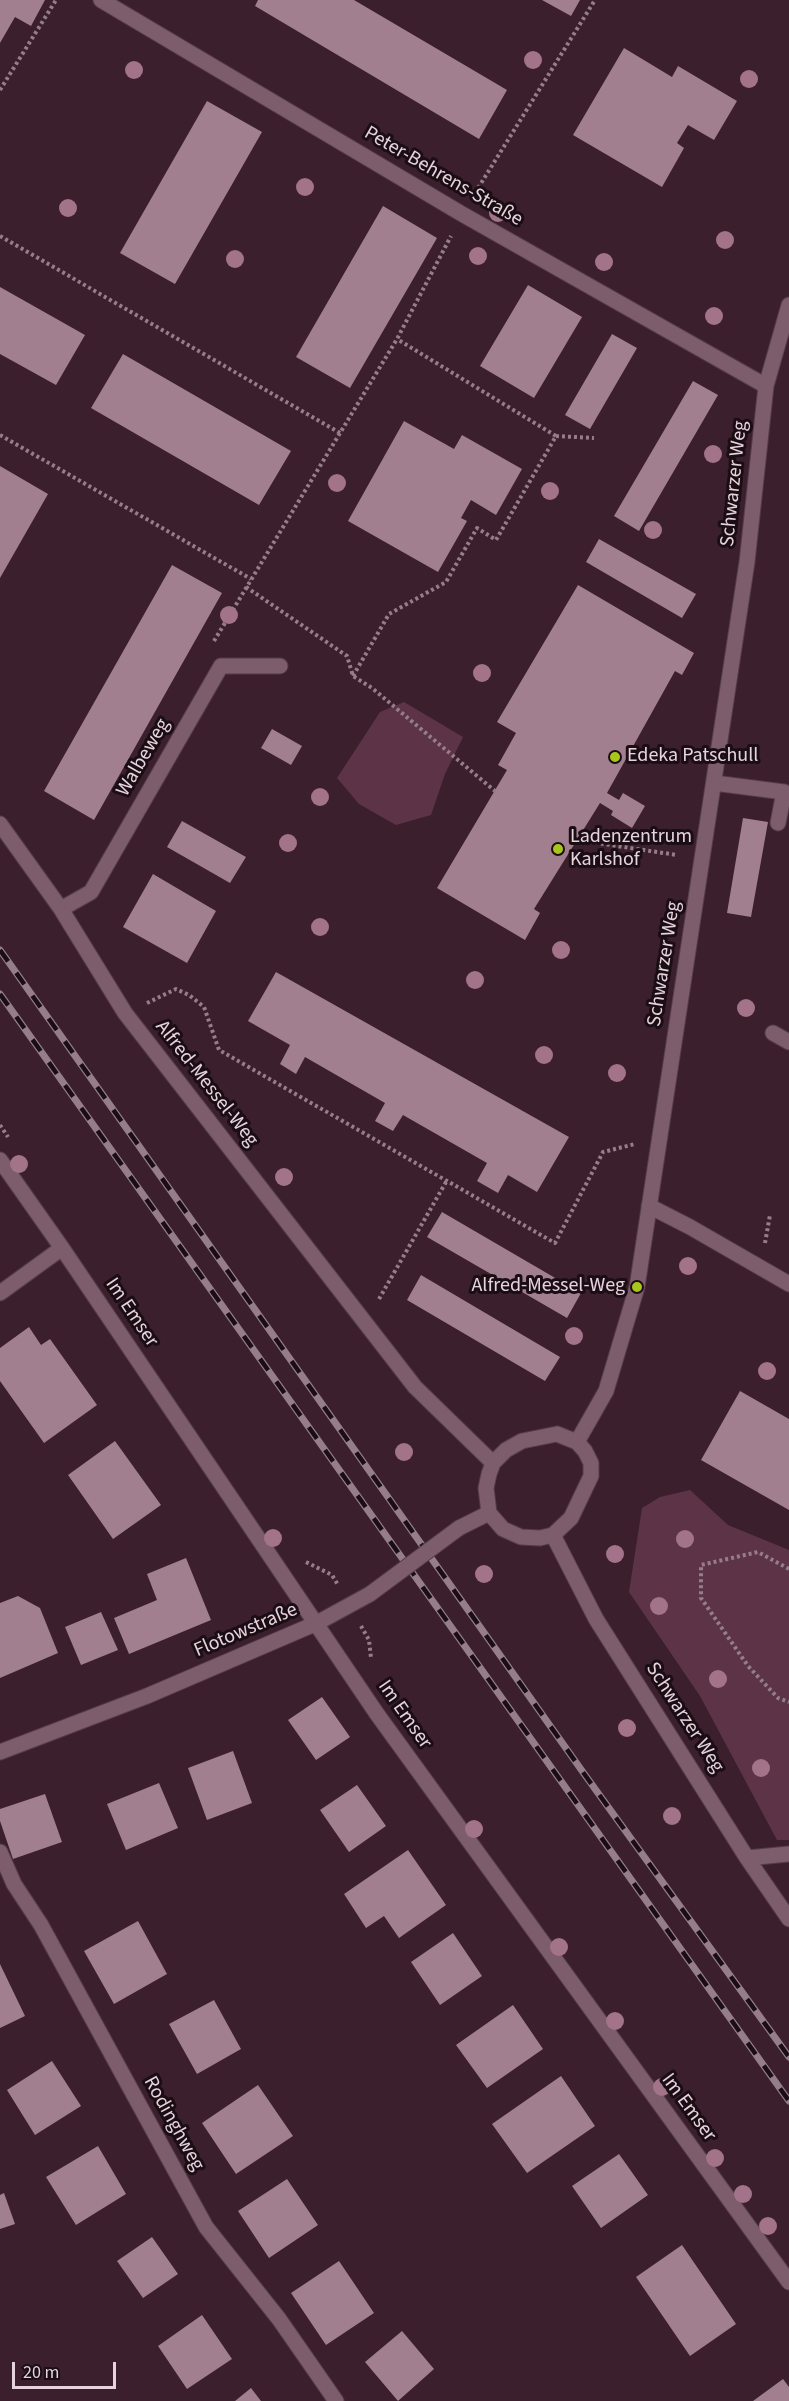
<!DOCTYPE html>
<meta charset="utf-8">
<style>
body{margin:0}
#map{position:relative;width:789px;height:2401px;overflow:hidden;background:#3b1f2d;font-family:"Source Sans 3",sans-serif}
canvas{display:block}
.scale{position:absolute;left:12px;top:2362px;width:104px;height:27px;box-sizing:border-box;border:3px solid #e7d3dc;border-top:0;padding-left:8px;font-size:18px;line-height:21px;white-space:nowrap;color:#e7d3dc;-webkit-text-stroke:4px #1a0e14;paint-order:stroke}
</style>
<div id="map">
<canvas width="789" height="2401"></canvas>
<div class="scale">20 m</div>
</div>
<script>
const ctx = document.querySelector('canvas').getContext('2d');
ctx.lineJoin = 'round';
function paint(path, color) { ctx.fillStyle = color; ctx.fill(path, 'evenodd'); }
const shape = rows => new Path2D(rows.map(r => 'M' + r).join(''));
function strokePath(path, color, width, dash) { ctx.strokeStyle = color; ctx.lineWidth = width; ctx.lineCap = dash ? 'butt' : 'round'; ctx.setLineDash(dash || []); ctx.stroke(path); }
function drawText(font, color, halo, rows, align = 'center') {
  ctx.font = font + ' "Source Sans 3",sans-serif'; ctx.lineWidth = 6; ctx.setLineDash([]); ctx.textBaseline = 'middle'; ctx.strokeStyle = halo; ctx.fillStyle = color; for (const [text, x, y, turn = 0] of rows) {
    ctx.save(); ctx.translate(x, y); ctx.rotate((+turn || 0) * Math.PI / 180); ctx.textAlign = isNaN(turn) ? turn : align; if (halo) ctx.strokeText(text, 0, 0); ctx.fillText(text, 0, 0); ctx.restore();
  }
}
const green = shape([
 [404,702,463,737,445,774,431,815,396,825,359,804,337,778,380,712],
 [690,1490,728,1525,789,1550,789,1840,777,1840,700,1696,629,1592,642,1508,660,1497]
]);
const building = shape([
 [0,0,45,0,31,26,15,17,0,43],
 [258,0,354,0,507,90,479,139,255,6],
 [542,0,580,0,571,16],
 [624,48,672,77,678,66,737,101,714,140,688,125,677,143,684,148,662,187,573,135],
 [207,101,262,132,175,284,120,253],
 [383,206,437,238,350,388,296,357],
 [528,285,582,317,534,398,480,366],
 [0,287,85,335,56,385,0,354],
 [612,334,637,348,590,429,565,415],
 [123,354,291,451,259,505,91,408],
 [693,381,718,395,639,531,614,516],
 [404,421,454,449,462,435,522,469,496,515,471,500,461,518,467,521,438,572,348,521],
 [0,466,48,494,0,578],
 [599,539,696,594,682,618,586,562],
 [172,565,222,593,94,820,44,791],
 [578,585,694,653,682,675,675,671,607,793,619,800,623,793,645,806,632,828,611,815,613,811,600,803,534,909,540,913,525,940,437,888,507,770,498,765,516,733,497,722],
 [272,729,302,746,291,765,261,748],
 [743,818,768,822,751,917,727,913],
 [182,821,246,857,230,883,167,847],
 [153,874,216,911,187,963,123,927],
 [276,972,569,1137,537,1192,508,1175,498,1193,477,1181,487,1163,403,1115,393,1131,375,1121,385,1103,305,1057,296,1074,280,1064,290,1045,248,1021],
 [442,1212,581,1293,567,1318,427,1237],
 [421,1275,560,1357,545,1381,407,1300],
 [29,1327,41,1345,50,1339,97,1405,44,1443,0,1381,0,1348],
 [740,1391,789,1419,789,1510,701,1460],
 [115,1441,161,1505,113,1539,68,1475],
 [186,1558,211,1620,129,1654,114,1618,157,1600,147,1574],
 [18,1596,40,1608,58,1653,0,1678,0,1603],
 [101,1612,118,1650,81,1665,65,1627],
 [322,1697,350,1737,316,1760,288,1720],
 [233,1751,252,1803,207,1820,188,1768],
 [159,1783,178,1828,126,1850,107,1804],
 [357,1785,386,1826,349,1852,320,1810],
 [45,1794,62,1842,13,1859,0,1821,0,1809],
 [408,1850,446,1905,399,1938,384,1916,366,1928,344,1894],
 [138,1921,167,1974,114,2004,84,1951],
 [453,1933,482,1976,440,2005,411,1962],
 [0,1964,25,2016,0,2028],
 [214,2000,241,2049,197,2074,169,2024],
 [513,2005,543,2049,487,2088,456,2045],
 [52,2061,81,2106,35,2135,7,2090],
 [561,2076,595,2126,527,2173,492,2124],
 [258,2085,293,2136,236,2174,202,2123],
 [98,2146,126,2194,76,2225,46,2177],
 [619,2154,648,2195,601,2228,572,2186],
 [287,2179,318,2225,269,2258,238,2211],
 [4,2193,15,2224,0,2229,0,2195],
 [152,2237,178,2274,143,2298,117,2261],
 [682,2245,736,2324,690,2356,636,2277],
 [339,2261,374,2313,326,2345,291,2293],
 [202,2315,232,2359,187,2389,158,2346],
 [402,2331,434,2369,398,2401,365,2362],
 [783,2379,789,2387,789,2401,753,2401],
 [251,2388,261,2401,235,2401]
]);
const path = shape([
 [0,90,56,0],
 [475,193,595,0],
 [0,236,340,433],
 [0,435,251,579],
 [556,436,594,438],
 [246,587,347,656,353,676,372,688,495,791],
 [214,641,397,339,451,236],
 [353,676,389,614,446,582,477,528,496,540,556,436,397,339],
 [577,840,677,855],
 [147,1003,176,989,189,995,204,1007,219,1050,555,1243,603,1152,635,1144],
 [0,1125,8,1137],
 [765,1243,770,1215],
 [379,1299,446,1182],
 [306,1562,332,1575,338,1585],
 [789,1569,758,1552,701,1565,701,1598,748,1666,778,1698,789,1702],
 [361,1626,369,1640,371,1658]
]);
const minor = shape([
 [101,0,462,214,766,386],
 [714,783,784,792,778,823],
 [0,824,61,909,125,1013,415,1387,493,1463],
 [61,909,91,892,221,666,280,666],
 [773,1033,789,1042],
 [0,1160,62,1248,377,1714,789,2282],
 [649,1206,690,1227,789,1284],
 [0,1293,62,1248],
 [557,1434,577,1442,585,1451,591,1463,591,1476,571,1518,553,1535,540,1538,521,1537,503,1529,489,1513,486,1488,489,1474,493,1463,506,1450,522,1441,557,1434],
 [577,1442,606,1391,637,1287,747,562,766,386,789,305],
 [459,1528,489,1513],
 [553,1535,596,1619,747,1858,789,1919],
 [0,1752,147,1696,317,1623,370,1594],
 [0,1852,14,1884,41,1925,206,2227,279,2319,336,2401],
 [747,1858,789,1854]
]);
const rail = shape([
 [0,950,585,1775,789,2057],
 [0,994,789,2101]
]);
const minorBridge = shape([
 [370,1594,459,1528]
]);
const trees = [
 [533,60],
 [134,70],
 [749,79],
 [305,187],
 [68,208],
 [498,213],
 [725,240],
 [478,256],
 [235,259],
 [604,262],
 [714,316],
 [713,454],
 [337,483],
 [550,491],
 [653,530],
 [229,615],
 [482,673],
 [320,797],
 [288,843],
 [320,927],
 [561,950],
 [475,980],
 [746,1008],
 [544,1055],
 [617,1073],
 [19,1164],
 [284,1177],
 [688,1266],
 [574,1336],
 [767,1371],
 [404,1452],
 [273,1538],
 [685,1539],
 [615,1554],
 [484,1574],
 [659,1606],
 [718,1679],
 [627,1728],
 [761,1768],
 [672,1816],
 [474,1829],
 [559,1947],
 [615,2021],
 [662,2087],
 [715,2158],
 [743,2194],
 [768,2226]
];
const markers = [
 [615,757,6,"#a9c71a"],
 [558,849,6,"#a9c71a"],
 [637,1287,6,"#a9c71a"]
];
const streetNames = [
 ["Peter-Behrens-Straße",443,177,30],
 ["Schwarzer Weg",735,484,-84],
 ["Walbeweg",144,758,-60],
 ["Schwarzer Weg",665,964,-81],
 ["Alfred-Messel-Weg",206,1084,52],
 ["Im Emser",131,1313,56],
 ["Flotowstraße",246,1631,-23],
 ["Im Emser",404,1715,55],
 ["Schwarzer Weg",684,1718,57],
 ["Im Emser",688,2108,54],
 ["Rodinghweg",173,2124,61]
];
const poiNames = [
 ["Edeka Patschull",627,757],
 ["Ladenzentrum",570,838],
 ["Karlshof",570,861],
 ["Alfred-Messel-Weg",625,1287,"right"]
];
paint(green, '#5d3348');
paint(building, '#a27f8f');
strokePath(minor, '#543d49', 17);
strokePath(path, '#957e89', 4, [3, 3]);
strokePath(minor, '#7d5c6b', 15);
strokePath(rail, '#957d89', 7);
strokePath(rail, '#1a0e14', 4.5, [14]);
strokePath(minorBridge, '#543d49', 17, []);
strokePath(minorBridge, '#7d5c6b', 15);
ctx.fillStyle = '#a27389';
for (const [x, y] of trees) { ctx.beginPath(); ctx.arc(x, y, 9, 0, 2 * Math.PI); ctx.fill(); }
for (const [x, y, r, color] of markers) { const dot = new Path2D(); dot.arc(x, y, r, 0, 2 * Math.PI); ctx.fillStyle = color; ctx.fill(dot); strokePath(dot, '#1a0e14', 2); }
drawText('20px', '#e7d3dc', '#1a0e14', streetNames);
drawText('20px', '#e7d3dc', '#1a0e14', poiNames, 'left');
</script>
